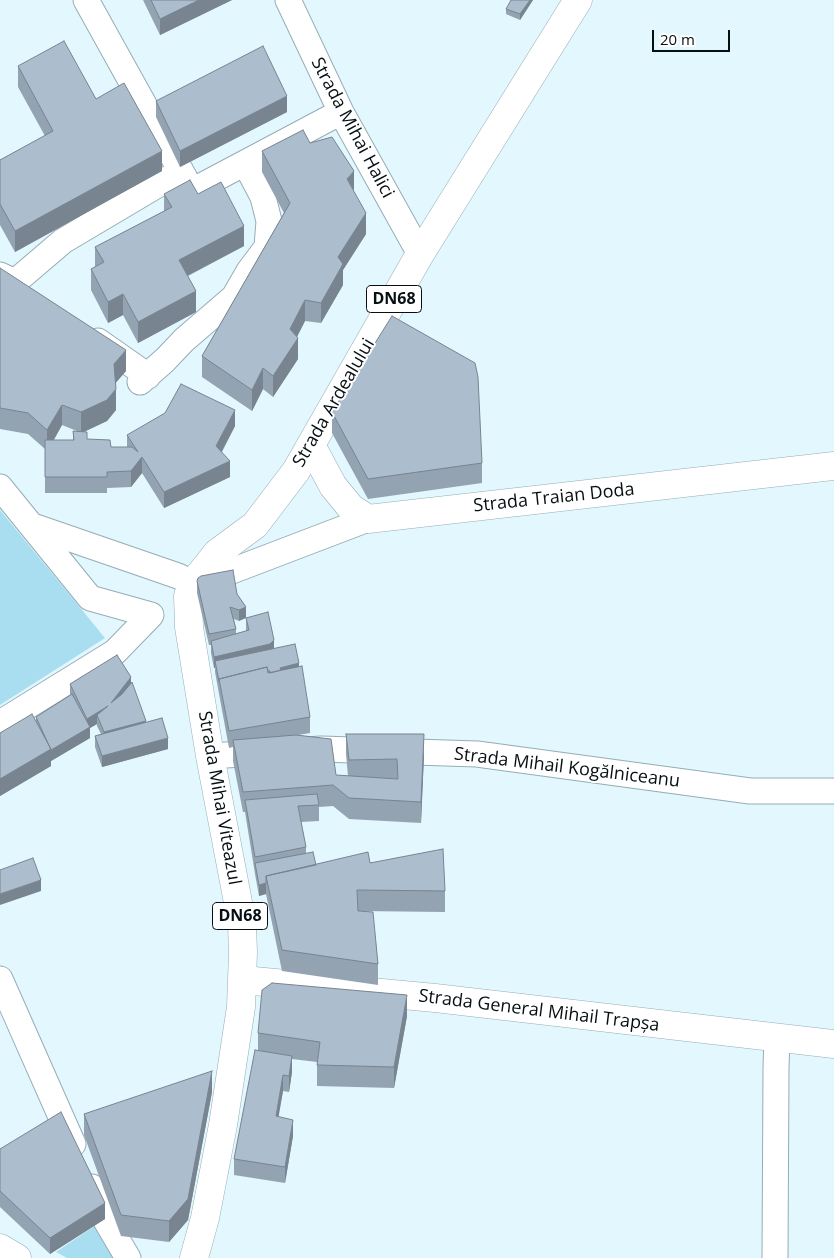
<!DOCTYPE html>
<meta charset="utf-8">
<style>
body{margin:0}
#map{position:relative;width:834px;height:1258px;overflow:hidden;background:#e2f7fe;font-family:"Open Sans",sans-serif}
canvas{display:block}
.scale{position:absolute;left:652px;top:30px;width:78px;height:22px;box-sizing:border-box;border:2px solid #060f12;border-top:0;padding-left:6px;font-size:15px;line-height:18px;white-space:nowrap;color:#060f12;-webkit-text-stroke:4px #fff;paint-order:stroke}
</style>
<div id="map">
<canvas width="834" height="1258"></canvas>
<div class="scale">20 m</div>
</div>
<script>
const ctx = document.querySelector('canvas').getContext('2d');
ctx.lineJoin = 'round';
function paint(path, color) { ctx.fillStyle = color; ctx.fill(path, 'evenodd'); }
const shape = rows => new Path2D(rows.map(r => 'M' + r).join(''));
function strokePath(path, color, width, dash) { ctx.strokeStyle = color; ctx.lineWidth = width; ctx.lineCap = dash ? 'butt' : 'round'; ctx.setLineDash(dash || []); ctx.stroke(path); }
function drawText(font, color, halo, rows, align = 'center') {
  ctx.font = font + ' "Open Sans",sans-serif'; ctx.lineWidth = 4; ctx.setLineDash([]); ctx.textBaseline = 'middle'; ctx.strokeStyle = halo; ctx.fillStyle = color; for (const [text, x, y, turn = 0] of rows) {
    ctx.save(); ctx.translate(x, y); ctx.rotate((+turn || 0) * Math.PI / 180); ctx.textAlign = isNaN(turn) ? turn : align; if (halo) ctx.strokeText(text, 0, 0); ctx.fillText(text, 0, 0); ctx.restore();
  }
}
const green = shape([
 [0,510,105,638,0,705],
 [105,1219,117,1258,67,1258,56,1252]
]);
const street = shape([
 [86,0,192,191,341,112],
 [288,0,341,112,420,254],
 [0,275,15,282,63,241,181,171],
 [98,341,148,376],
 [140,382,165,360,184,340,234,297,249,271,267,247,269,221,263,197,245,163],
 [0,487,90,598,151,615,115,652,0,723],
 [33,526,178,576,206,589,224,574,368,519],
 [210,756,321,749,477,754,750,791,834,791],
 [0,979,73,1144],
 [92,1187,105,1219,128,1258],
 [775,1258,776,1068,777,1038]
]);
const secondary = shape([
 [311,445,333,486,351,508,368,519,834,466],
 [243,980,435,998,834,1044]
]);
const primary = shape([
 [0,1248,17,1258],
 [194,1258,205,1218,223,1125,241,1007,243,952,242,926,237,897,210,756,189,627,188,596,193,583,217,553,255,525,296,471,420,254,578,0]
]);
const wall = shape([
 [143,0,232,0,160,35],
 [533,0,520,20,506,14,506,9],
 [18,66,96,99,162,171,15,252,0,225,0,160,45,136,18,87],
 [156,101,287,112,180,167,156,117],
 [310,143,354,192,366,234,343,270,343,285,321,323,305,321,297,337,298,359,273,397,263,389,252,411,202,377,202,356,284,213,262,172,262,151],
 [164,194,198,194,244,246,188,276,196,312,138,343,123,315,108,323,91,290,91,269,95,267,95,247,164,211],
 [0,268,126,371,115,383,116,410,107,421,84,432,87,439,111,447,127,447,127,435,235,426,222,452,230,477,164,508,142,473,131,487,107,488,107,493,45,493,45,449,28,434,0,429],
 [62,425,77,431,73,431,73,440,54,440],
 [332,412,482,463,482,483,368,499,332,433],
 [197,581,237,594,246,607,239,621,234,619,236,629,236,634,246,631,246,618,274,649,299,667,310,717,310,733,298,735,336,775,348,776,346,754,346,734,424,755,421,823,349,819,333,806,319,807,319,821,301,822,306,847,306,853,316,865,370,863,445,891,445,912,358,911,378,964,378,985,282,971,266,894,259,896,255,874,245,812,243,812,233,761,233,747,229,748,215,672,215,668,214,668,211,653,211,645,209,645,197,593],
 [70,684,131,684,146,722,168,749,102,767,95,747,95,736,101,734,97,726,97,724,90,728,90,738,51,761,51,759,51,766,0,796,0,733,36,721,36,717,70,695],
 [407,1016,394,1088,317,1086,317,1062,292,1059,292,1072,289,1092,283,1091,278,1116,293,1136,285,1183,234,1175,234,1159,258,1050,258,1033],
 [212,1092,188,1220,169,1242,121,1236,84,1135,84,1114],
 [0,1149,105,1219,50,1254,0,1207]
]);
const shadedWall = shape([
 [199,0,232,0,160,35,160,19],
 [530,0,533,0,520,20,520,14],
 [287,96,287,112,180,167,180,151],
 [162,151,162,171,15,252,15,231],
 [354,171,354,191,347,179],
 [366,213,366,234,343,270,343,285,321,323,321,303,338,257],
 [244,226,244,246,179,280,179,260],
 [196,291,196,312,138,343,138,322],
 [123,294,123,315,108,323,108,302],
 [305,300,305,321,290,350,290,329],
 [298,338,298,359,273,397,273,376],
 [126,350,126,371,114,385,114,364],
 [263,368,263,389,252,411,252,390],
 [116,389,116,410,107,421,81,433,81,412],
 [62,405,62,425,47,451,47,430],
 [235,410,235,426,216,462,216,446],
 [142,457,142,473,131,487,131,471],
 [230,461,230,477,164,508,164,492],
 [246,607,246,618,239,621,239,610],
 [274,640,274,651,215,661,215,668,214,668,214,657],
 [299,663,299,674,281,679,280,668],
 [131,677,131,689,111,703],
 [108,706,97,715,97,724,90,728,90,738,51,761,51,750,87,728,87,719],
 [146,721,146,732,104,743,104,732],
 [424,734,424,755,421,823,421,802],
 [168,738,168,749,102,767,102,756],
 [51,749,51,766,0,796,0,779],
 [41,880,41,891,0,905,0,894],
 [266,883,266,894,259,896,259,885],
 [407,995,407,1016,394,1088,394,1067],
 [292,1056,292,1072,289,1092,289,1076],
 [212,1071,212,1092,188,1220,169,1242,169,1221],
 [283,1075,283,1091,276,1132,276,1116],
 [293,1120,293,1136,285,1183,285,1167],
 [105,1203,105,1219,50,1254,50,1238]
]);
const building = shape([
 [151,0,199,0,160,19,151,0],
 [511,0,530,0,520,14,506,9,511,0],
 [64,41,96,99,124,83,162,151,15,231,0,204,0,160,53,131,18,66,64,41],
 [263,46,287,96,180,151,156,101,263,46],
 [303,130,310,143,332,137,354,171,347,179,366,213,338,257,343,264,321,303,305,300,290,329,298,338,273,376,263,368,252,390,202,356,290,203,262,151,303,130],
 [190,180,198,194,221,182,244,226,179,260,196,291,138,322,123,294,108,302,91,269,104,262,95,247,172,207,164,194,190,180],
 [0,268,126,350,114,364,116,389,107,400,81,412,62,405,47,430,28,413,0,408,0,268],
 [392,316,475,363,478,377,482,463,368,479,332,412,392,316],
 [181,384,235,410,216,446,230,461,164,492,142,457,131,471,107,472,107,477,45,477,45,440,74,440,73,431,87,432,87,439,110,440,111,447,132,447,138,452,127,435,165,413,181,384],
 [233,570,237,594,246,607,239,610,230,607,236,629,209,634,197,581,198,578,201,576,233,570],
 [268,612,274,640,270,644,214,657,211,641,249,630,246,618,268,612],
 [295,644,299,663,280,668,281,670,270,673,270,671,268,671,267,667,219,679,219,681,215,661,295,644],
 [117,655,131,677,111,703,122,694,132,682,146,721,104,732,97,715,108,706,87,719,70,684,117,655],
 [302,666,310,717,229,731,219,679,267,667,268,673,302,666],
 [72,694,90,727,51,750,36,717,72,694],
 [32,714,51,749,0,779,0,733,32,714],
 [162,718,168,738,102,756,95,736,162,718],
 [346,734,424,734,421,802,349,798,333,785,243,792,233,740,296,735,331,739,336,775,398,779,397,759,349,760,346,734],
 [317,794,319,805,298,806,306,847,255,857,245,800,317,794],
 [443,849,445,891,357,890,358,911,373,912,378,964,282,950,266,876,368,852,370,863,443,849],
 [313,852,316,865,266,876,266,883,259,885,255,863,313,852],
 [33,858,41,880,0,894,0,870,33,858],
 [272,983,407,995,394,1067,317,1065,320,1042,258,1033,262,990,272,983],
 [255,1050,292,1056,289,1076,283,1075,276,1116,293,1120,285,1167,234,1159,255,1050],
 [212,1071,188,1199,169,1221,121,1215,84,1114,212,1071],
 [61,1112,105,1203,50,1238,0,1191,0,1149,61,1112]
]);
const shields = [
 [394,299,55],
 [240,916,55]
];
const shieldNames = [
 ["DN68",394,299],
 ["DN68",240,916]
];
const streetNames = [
 ["Strada Mihai Halici",352,128,62],
 ["Strada Ardealului",334,403,-60],
 ["Strada Traian Doda",554,498,-6],
 ["Strada Mihail Kogălniceanu",567,768,7],
 ["Strada Mihai Viteazul",219,798,80],
 ["Strada General Mihail Trapșa",539,1011,7]
];
paint(green, '#a9def0');
strokePath(street, '#95adb5', 27);
strokePath(secondary, '#95adb5', 29);
strokePath(primary, '#95adb5', 29);
strokePath(street, '#fff', 25);
strokePath(secondary, '#fff', 28);
strokePath(primary, '#fff', 28);
paint(wall, '#94a3b1');
paint(shadedWall, '#788490');
paint(building, '#acbdce');
strokePath(building, '#788490', 1);
for (const [x, y, w] of shields) { const box = new Path2D(); box.roundRect(x - w / 2, y - 13.5, w, 27, 4); ctx.fillStyle = '#fff'; ctx.fill(box); strokePath(box, '#060f12', 1); }
drawText('bold 16px', '#060f12', null, shieldNames);
drawText('18px', '#060f12', '#fff', streetNames);
</script>
